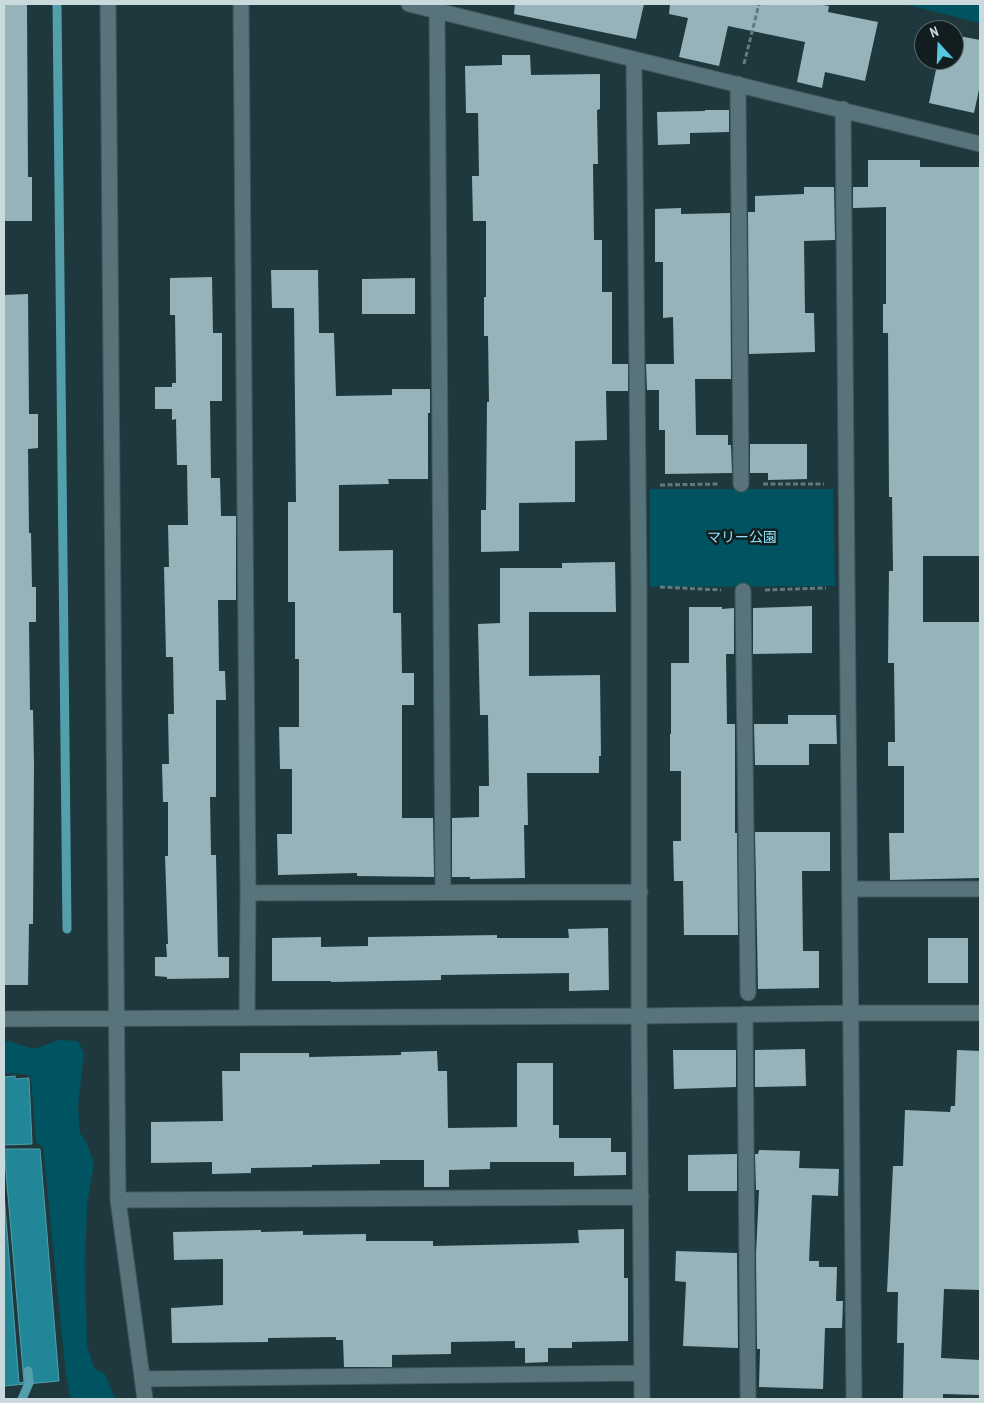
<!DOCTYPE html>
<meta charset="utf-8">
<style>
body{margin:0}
#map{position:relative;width:984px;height:1403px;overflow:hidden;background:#1e383d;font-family:"PT Sans Narrow",sans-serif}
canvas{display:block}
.frame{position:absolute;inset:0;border:5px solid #cad9dc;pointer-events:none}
.north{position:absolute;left:914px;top:20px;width:50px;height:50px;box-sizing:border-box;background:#121d20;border:1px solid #5c686b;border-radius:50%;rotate:340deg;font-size:14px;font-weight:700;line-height:20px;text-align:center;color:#cad9dc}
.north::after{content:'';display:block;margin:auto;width:18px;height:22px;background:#56c9e0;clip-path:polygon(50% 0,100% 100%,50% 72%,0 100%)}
</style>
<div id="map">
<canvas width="984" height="1403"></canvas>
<div class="frame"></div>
<div class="north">N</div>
</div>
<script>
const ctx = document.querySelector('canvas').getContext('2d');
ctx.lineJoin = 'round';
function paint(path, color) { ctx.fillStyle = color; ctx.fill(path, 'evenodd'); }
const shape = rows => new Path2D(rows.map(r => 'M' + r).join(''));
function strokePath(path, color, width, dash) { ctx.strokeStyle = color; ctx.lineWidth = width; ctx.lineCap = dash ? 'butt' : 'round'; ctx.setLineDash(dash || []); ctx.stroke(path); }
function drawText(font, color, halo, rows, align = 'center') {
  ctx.font = font + ' "PT Sans Narrow","Noto Sans JP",sans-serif'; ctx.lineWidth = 5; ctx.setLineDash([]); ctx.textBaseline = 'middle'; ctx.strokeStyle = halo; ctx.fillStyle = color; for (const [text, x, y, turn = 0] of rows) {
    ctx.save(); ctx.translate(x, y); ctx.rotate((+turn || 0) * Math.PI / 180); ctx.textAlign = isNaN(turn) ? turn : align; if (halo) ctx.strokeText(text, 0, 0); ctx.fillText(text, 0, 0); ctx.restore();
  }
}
const green = shape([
 [904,4,980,4,980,23],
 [650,489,833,489,835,586,650,587],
 [59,1040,78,1041,84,1053,78,1106,80,1133,87,1143,94,1163,87,1204,85,1264,87,1347,95,1369,105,1374,115,1399,71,1399,66,1376,43,1147,36,1142,31,1077,24,1074,4,1073,4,1042,9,1041,34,1049]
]);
const water = shape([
 [15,1076,15,1079,29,1078,32,1144,4,1145,4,1077,15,1076],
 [4,1149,40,1149,59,1381,4,1386,4,1193,19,1383,24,1382,4,1149]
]);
const stream = shape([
 [57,4,67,929],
 [22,1399,29,1383,28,1371]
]);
const building = shape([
 [4,4,27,4,28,177,32,177,32,221,4,221],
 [515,4,644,4,636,39,514,14],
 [670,4,817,4,829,6,828,12,878,22,865,81,825,72,822,88,797,82,805,42,728,26,719,66,679,57,688,18,669,14],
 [954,35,980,40,980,85,974,113,929,103,938,60,954,60],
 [502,55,530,55,531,75,600,74,600,109,597,110,598,164,593,164,594,240,602,240,602,292,612,292,612,364,628,364,628,391,606,391,607,440,575,441,575,502,519,503,519,551,481,552,481,510,486,510,487,402,489,402,488,336,484,336,484,297,486,297,486,221,473,221,472,176,479,176,478,113,466,113,465,66,502,65],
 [705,110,729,110,729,132,690,133,690,144,658,145,657,112,705,111],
 [868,160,920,160,920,167,980,167,980,556,923,556,923,622,980,622,980,878,890,880,889,833,904,833,904,766,888,766,888,742,895,742,894,663,888,663,889,571,893,571,892,497,889,497,888,333,883,333,883,304,886,304,886,207,853,208,853,187,868,187],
 [804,187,834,187,835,240,804,241,805,313,814,313,815,352,749,354,748,212,755,212,755,196,804,194],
 [681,208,681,214,730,213,731,379,695,379,696,435,728,435,728,445,731,445,732,473,665,474,665,430,659,430,659,390,647,390,646,364,674,364,673,317,663,318,663,262,655,262,655,209],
 [271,270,318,270,319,333,334,333,336,396,392,395,392,389,430,389,430,413,428,413,428,479,388,479,389,484,339,485,339,551,393,550,393,613,401,613,402,673,414,673,414,705,402,705,402,818,433,818,434,877,357,876,357,873,278,875,277,834,292,834,292,769,280,769,279,727,299,727,299,659,295,659,295,602,288,602,288,502,296,502,294,308,272,308],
 [212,277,213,333,222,333,222,401,210,401,211,478,220,478,221,516,236,516,236,600,218,600,219,671,225,671,226,700,216,700,216,797,210,797,211,855,216,855,218,957,229,957,229,978,167,979,167,977,155,976,155,957,167,957,166,944,168,944,165,856,168,856,168,802,163,802,162,764,169,764,168,714,174,714,173,657,166,657,164,567,169,567,168,525,188,525,187,465,177,465,176,419,172,420,172,409,155,409,155,387,172,387,172,383,176,383,175,315,170,315,170,278],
 [415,278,415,314,362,314,362,279],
 [28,294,29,414,38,414,38,448,28,449,29,533,31,533,32,587,36,587,36,622,29,622,30,710,33,710,34,764,33,924,29,924,28,985,4,985,4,295],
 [750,444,807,444,807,479,768,480,768,473,750,473],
 [615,562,616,612,529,612,529,676,600,675,601,756,599,756,599,773,527,773,528,825,524,825,525,878,470,879,470,877,452,877,452,818,479,817,479,786,489,786,488,715,480,715,478,624,500,623,500,568,562,568,562,563],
 [812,606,812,653,753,654,753,608],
 [689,607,722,607,722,609,734,608,734,654,726,654,727,724,735,724,735,833,737,833,738,935,684,935,683,881,674,881,673,841,681,841,681,771,670,771,670,734,671,734,671,663,689,663],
 [788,715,836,715,837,744,809,744,809,765,755,765,754,724,788,724],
 [755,832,830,832,830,871,802,871,803,951,819,951,819,988,758,989],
 [608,928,609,990,569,991,569,973,441,975,441,980,331,982,331,981,272,981,272,938,321,937,321,947,368,946,368,937,497,935,497,938,569,938,568,929],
 [928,938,968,938,968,983,928,983],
 [805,1049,806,1086,755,1087,755,1050],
 [673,1050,736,1050,736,1087,674,1089],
 [957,1050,980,1051,980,1290,944,1289,941,1358,980,1360,980,1395,943,1394,943,1399,903,1399,904,1343,897,1343,898,1292,887,1292,893,1166,903,1166,905,1110,950,1112,951,1106,955,1106],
 [437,1051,438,1071,447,1071,448,1128,517,1127,517,1063,553,1063,553,1125,559,1125,559,1138,611,1138,611,1152,626,1152,626,1175,574,1176,574,1162,490,1162,490,1169,449,1170,449,1187,424,1187,424,1160,380,1160,380,1164,312,1165,312,1167,251,1168,251,1173,212,1174,212,1162,151,1163,151,1122,223,1121,222,1071,240,1071,240,1053,309,1053,309,1057,401,1055,401,1052],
 [759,1150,800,1151,799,1168,839,1169,838,1196,812,1195,809,1261,819,1261,819,1267,837,1267,836,1301,843,1301,842,1328,825,1328,823,1389,759,1387,760,1349,757,1349,756,1254,759,1190,756,1190,755,1154,758,1154],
 [737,1154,737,1191,688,1191,688,1155],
 [624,1229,624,1278,628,1278,628,1341,572,1342,572,1348,548,1348,548,1362,525,1363,525,1348,515,1348,515,1341,451,1342,451,1354,392,1355,392,1367,344,1367,343,1340,336,1340,336,1337,268,1338,268,1342,172,1343,171,1308,223,1305,223,1259,174,1260,173,1232,261,1230,261,1232,303,1231,303,1235,366,1234,366,1241,433,1241,433,1246,579,1243,578,1230],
 [676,1251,737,1253,738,1348,683,1346,686,1282,675,1281]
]);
const path = shape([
 [744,64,759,4],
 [763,484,824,484],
 [660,485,719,484],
 [660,587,721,590],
 [765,590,826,588]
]);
const minor = shape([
 [108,4,118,1200,145,1399],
 [241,4,248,893,247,1018],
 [409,4,980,144],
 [437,10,443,892],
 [634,59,639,586,639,1016,642,1399],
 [738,84,741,484],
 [843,109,854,1399],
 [743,591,748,993],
 [851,889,980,889],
 [248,893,640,892],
 [745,1014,748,1399],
 [4,1019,639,1016,852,1013,980,1013],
 [118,1200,641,1197],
 [142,1379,642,1373]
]);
const parkNames = [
 ["マリー公園",742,538]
];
paint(green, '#005461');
paint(water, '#208698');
strokePath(water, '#539fac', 1);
strokePath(stream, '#539fac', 9);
paint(building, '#96b3ba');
strokePath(minor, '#40575b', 17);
strokePath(path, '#64797e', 3, [5, 2.5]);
strokePath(minor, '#587379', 15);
drawText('14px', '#8ee4f7', '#121d20', parkNames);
</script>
